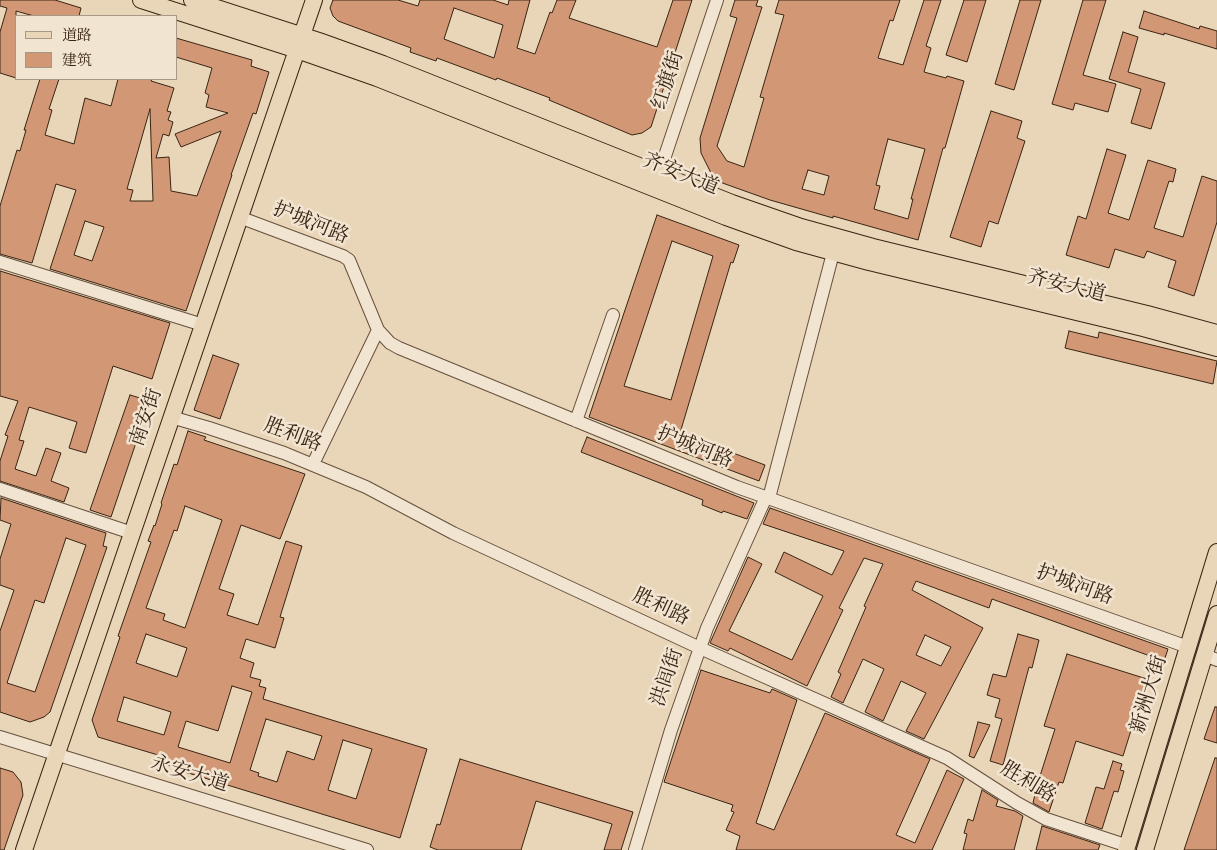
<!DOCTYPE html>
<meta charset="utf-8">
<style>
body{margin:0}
#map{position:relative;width:1217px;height:850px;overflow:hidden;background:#e9d5b8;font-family:"Sorts Mill Goudy","Noto Serif SC",serif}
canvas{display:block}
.legend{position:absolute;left:15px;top:15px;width:162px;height:65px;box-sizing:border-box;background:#f1e4d1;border:1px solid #a79785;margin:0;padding:6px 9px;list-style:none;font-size:15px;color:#392413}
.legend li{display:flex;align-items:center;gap:10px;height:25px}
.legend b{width:25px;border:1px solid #a79785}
</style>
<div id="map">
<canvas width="1217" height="850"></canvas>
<ul class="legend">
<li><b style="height:6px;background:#e9d5b8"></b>道路</li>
<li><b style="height:14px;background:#d29875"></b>建筑</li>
</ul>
</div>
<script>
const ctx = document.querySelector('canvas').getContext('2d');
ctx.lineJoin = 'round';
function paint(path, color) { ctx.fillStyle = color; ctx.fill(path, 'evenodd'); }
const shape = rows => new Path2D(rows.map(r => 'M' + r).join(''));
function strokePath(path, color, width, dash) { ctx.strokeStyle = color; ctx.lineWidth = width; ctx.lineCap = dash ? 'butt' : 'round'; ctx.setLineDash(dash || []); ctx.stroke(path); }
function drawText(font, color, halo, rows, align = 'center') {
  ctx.font = font + ' "Sorts Mill Goudy","Noto Serif SC",serif'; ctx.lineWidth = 5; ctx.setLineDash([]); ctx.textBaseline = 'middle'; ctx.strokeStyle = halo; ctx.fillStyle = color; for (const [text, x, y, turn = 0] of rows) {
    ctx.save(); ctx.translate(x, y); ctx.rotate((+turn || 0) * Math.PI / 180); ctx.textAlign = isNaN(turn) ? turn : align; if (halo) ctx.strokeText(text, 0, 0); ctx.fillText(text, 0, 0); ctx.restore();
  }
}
const building = shape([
 [0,0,55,0,81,8,79,16,34,16,16,11,16,78,0,73,0,32,7,8,0,6,0,0],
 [333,0,398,0,418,6,420,0,493,0,508,5,509,0,530,0,517,48,535,54,550,12,552,13,557,0,576,0,569,18,657,47,673,0,692,0,651,127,642,133,632,135,549,100,550,98,497,78,496,80,437,58,436,61,410,52,411,48,338,21,333,16,330,8,333,0],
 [454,8,503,25,494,58,444,39,454,8],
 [735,0,758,0,756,6,762,7,717,146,727,161,744,167,764,98,760,97,784,15,775,13,779,0,900,0,893,21,890,20,878,58,903,65,924,0,941,0,926,46,931,48,924,72,946,78,947,76,964,81,945,148,943,148,918,240,833,216,833,218,770,200,728,185,720,182,711,173,701,153,700,138,737,18,730,16,735,0],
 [888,139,925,149,911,199,913,199,908,219,874,209,880,186,876,185,888,139],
 [808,170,829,176,824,195,802,189,808,170],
 [964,0,986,0,967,62,946,55,964,0],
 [1020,0,1041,0,1014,90,995,84,1020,0],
 [1083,0,1106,0,1083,75,1116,84,1108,112,1075,103,1073,110,1052,104,1083,0],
 [1144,11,1199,29,1200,26,1217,31,1217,49,1164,33,1164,35,1139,28,1144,11],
 [1123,32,1138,37,1128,72,1165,83,1151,129,1131,123,1141,89,1109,79,1123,32],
 [176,38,252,60,251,66,269,72,256,114,253,113,231,175,232,175,186,311,50,269,76,190,56,184,32,263,0,254,0,206,17,150,20,151,26,130,24,130,40,79,59,79,49,109,52,110,45,135,74,144,85,98,111,106,118,79,152,79,151,81,174,88,167,111,171,112,168,120,173,122,169,136,163,134,156,158,169,157,171,191,197,196,221,131,181,147,175,134,228,113,206,107,209,95,205,93,212,68,176,57,176,38],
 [150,109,153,201,130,201,133,190,127,189,150,109],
 [85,221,104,227,92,261,74,255,85,221],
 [991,111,1022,121,1017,138,1025,141,998,224,989,221,981,247,950,237,991,111],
 [1107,149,1126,155,1108,213,1129,220,1148,160,1176,169,1173,182,1169,181,1154,228,1183,237,1202,176,1217,181,1217,222,1194,296,1168,287,1176,261,1147,251,1144,258,1115,249,1109,268,1066,255,1078,216,1086,219,1107,149],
 [657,215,739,245,733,263,731,262,680,433,765,465,759,481,589,417,657,215],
 [672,241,713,256,671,400,624,386,672,241],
 [0,271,170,323,152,379,113,366,86,453,69,448,77,422,29,407,19,440,24,441,15,469,36,476,46,448,61,453,51,481,69,488,64,502,0,481,0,461,8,436,5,435,18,401,0,396,0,271],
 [1069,331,1098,338,1099,332,1217,361,1213,384,1065,348,1069,331],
 [213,355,239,364,220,419,194,410,213,355],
 [130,395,150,401,111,517,90,510,130,395],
 [188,431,206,437,204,440,305,474,280,539,241,525,219,589,234,594,227,615,258,625,286,541,302,546,280,617,284,618,275,648,246,639,240,658,254,663,250,677,261,680,259,686,266,688,263,699,427,749,400,838,185,772,186,771,156,761,158,755,98,737,92,720,120,637,118,636,151,542,148,541,154,525,155,526,162,504,161,503,174,464,177,465,188,431],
 [185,506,222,520,185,628,163,620,165,614,146,608,174,530,177,531,185,506],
 [146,634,187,648,177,677,136,663,146,634],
 [232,686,252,692,230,763,178,747,186,721,218,731,232,686],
 [124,697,171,712,164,735,117,721,124,697],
 [266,719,322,736,314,760,287,751,277,782,258,776,259,773,250,770,266,719],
 [343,740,372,749,356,799,328,790,343,740],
 [587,437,754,503,747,519,723,511,722,513,702,505,703,500,581,452,587,437],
 [1,498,106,533,103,546,107,547,50,712,44,717,30,722,0,712,0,631,14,590,0,585,0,559,11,524,0,520,1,498],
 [66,538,86,545,35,692,7,683,35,600,44,603,66,538],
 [770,508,1168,649,1164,661,992,599,989,608,916,581,912,590,983,628,924,739,906,731,926,693,901,681,883,721,865,712,884,669,863,659,843,703,831,697,841,674,838,672,866,607,864,606,883,564,864,558,839,608,843,610,807,686,730,648,728,651,710,643,748,557,762,564,729,631,792,660,823,596,775,572,784,552,832,575,844,551,763,524,770,508],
 [925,635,951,647,941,666,916,655,925,635],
 [1018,634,1039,640,1032,668,1029,667,1003,765,990,761,1002,719,995,717,1000,699,987,695,993,674,1006,677,1018,634],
 [1067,654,1147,679,1123,756,1076,741,1063,783,1059,782,1049,812,1033,803,1036,790,1011,782,1015,768,1040,776,1055,729,1044,726,1067,654],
 [701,670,770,693,772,689,797,700,756,823,774,830,825,713,930,759,896,835,915,843,947,770,964,779,932,850,736,850,740,836,726,830,734,812,731,811,733,805,664,782,701,670],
 [1215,707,1217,707,1217,743,1204,739,1215,707],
 [978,722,990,725,974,758,969,756,978,722],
 [1215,758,1217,758,1217,850,1184,850,1215,758],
 [460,759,633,812,621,850,604,850,612,824,536,801,521,850,438,850,430,847,437,824,440,825,460,759],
 [1113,761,1122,764,1120,770,1124,771,1118,792,1114,791,1102,829,1085,823,1096,787,1104,789,1113,761],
 [0,768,13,772,21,782,23,795,4,850,0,850,0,768],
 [982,790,998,800,996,806,1015,811,1023,816,1014,850,963,850,967,834,964,833,968,819,973,821,982,790],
 [1042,826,1100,845,1098,850,1036,850,1042,826]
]);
const minor = shape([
 [659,174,717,0],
 [239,217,343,256,349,260,378,330,390,343,399,348,737,487,1188,647],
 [0,262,203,325],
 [171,417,209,428,284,453,366,487,453,533,700,648,947,758,1017,803,1046,819,1128,846],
 [576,421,613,315],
 [313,464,378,330],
 [0,489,132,533],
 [769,498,833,253],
 [1205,655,1217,660],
 [0,737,367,850],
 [635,850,671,730,707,628,766,497]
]);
const major = shape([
 [141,0,297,50,377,78,726,217,796,242,869,262,1143,328,1217,348],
 [192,0,319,41,383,64,732,203,801,227,873,247,1147,314,1217,333],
 [24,850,314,0],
 [1126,850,1217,552],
 [1145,850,1217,614]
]);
const streetNames = [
 ["红旗街",670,81,-72],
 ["齐安大道",680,176,22],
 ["护城河路",310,225,22],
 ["齐安大道",1066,288,14],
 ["南安街",148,418,-71],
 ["胜利路",292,437,21],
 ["护城河路",694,449,22],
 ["护城河路",1074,587,20],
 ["胜利路",660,609,25],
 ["洪闾街",669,678,-71],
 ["新洲大街",1151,695,-73],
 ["永安大道",189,776,17],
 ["胜利路",1027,784,31]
];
paint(building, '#d29875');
strokePath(building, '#392413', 1);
strokePath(minor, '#65503c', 14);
strokePath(major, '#392413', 18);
strokePath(minor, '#f1e4d1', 12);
strokePath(major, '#e9d5b8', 16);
drawText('20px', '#392413', '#f1e4d1', streetNames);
</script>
